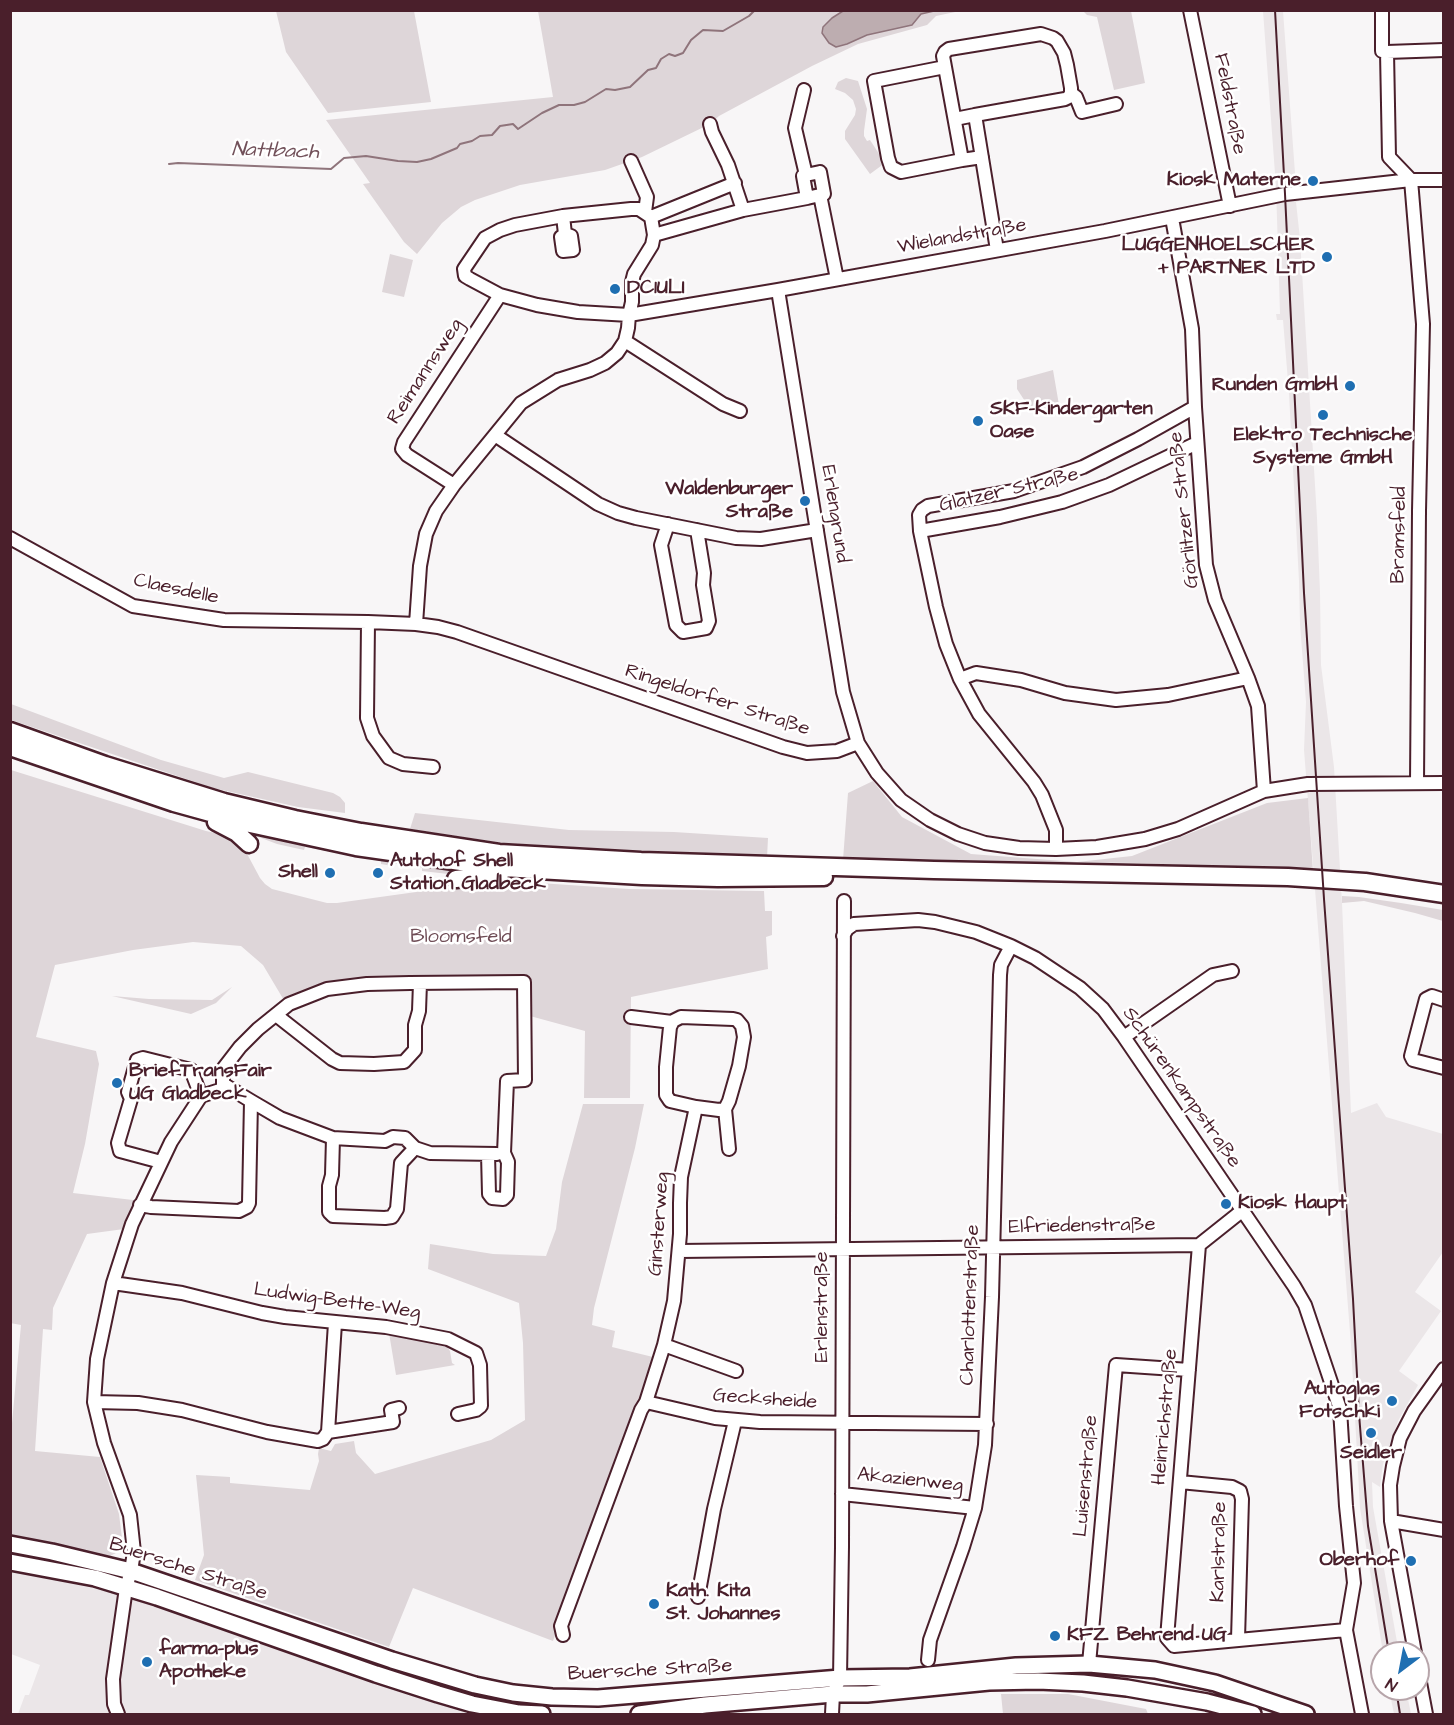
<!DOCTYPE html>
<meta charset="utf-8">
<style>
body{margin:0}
#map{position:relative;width:1454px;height:1725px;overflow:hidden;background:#f8f6f7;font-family:"Architects Daughter",sans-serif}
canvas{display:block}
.frame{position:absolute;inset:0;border:12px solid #4a1f2b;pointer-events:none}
.north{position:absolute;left:1370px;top:1641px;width:60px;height:60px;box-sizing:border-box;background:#fff;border:2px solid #b7a5aa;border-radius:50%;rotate:212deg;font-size:16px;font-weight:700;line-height:24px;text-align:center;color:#4a1f2b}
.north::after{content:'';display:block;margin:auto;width:21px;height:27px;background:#1f6fb2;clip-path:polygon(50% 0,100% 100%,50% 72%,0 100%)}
</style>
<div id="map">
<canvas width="1454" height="1725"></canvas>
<div class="frame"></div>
<div class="north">N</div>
</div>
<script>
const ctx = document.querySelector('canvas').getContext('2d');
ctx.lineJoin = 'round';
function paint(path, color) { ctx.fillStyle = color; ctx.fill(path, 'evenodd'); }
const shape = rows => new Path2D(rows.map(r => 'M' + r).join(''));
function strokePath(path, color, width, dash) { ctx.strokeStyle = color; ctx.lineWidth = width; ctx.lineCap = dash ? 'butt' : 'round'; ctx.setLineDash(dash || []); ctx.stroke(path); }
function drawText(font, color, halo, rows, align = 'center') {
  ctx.font = font + ' "Architects Daughter",sans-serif'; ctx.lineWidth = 5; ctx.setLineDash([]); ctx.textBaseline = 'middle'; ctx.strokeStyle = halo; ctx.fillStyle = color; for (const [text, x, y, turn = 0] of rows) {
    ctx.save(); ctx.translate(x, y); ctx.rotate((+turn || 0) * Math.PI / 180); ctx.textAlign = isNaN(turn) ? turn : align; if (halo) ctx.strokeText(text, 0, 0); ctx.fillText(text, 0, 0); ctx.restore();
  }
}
const built = shape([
 [1263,11,1283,11,1295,173,1299,185,1299,201,1296,202,1300,239,1317,518,1320,592,1321,665,1334,767,1342,903,1351,1113,1377,1103,1386,1117,1443,1134,1443,1252,1415,1292,1441,1311,1399,1371,1418,1385,1398,1421,1383,1464,1380,1487,1372,1482,1373,1507,1399,1653,1383,1653,1360,1508,1351,1345,1304,750,1306,702,1300,624,1299,581,1289,394,1283,320,1277,320,1276,314,1280,314,1276,187],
 [10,1570,101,1590,151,1603,371,1682,467,1710,465,1714,18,1714,25,1695,29,1695,40,1665,11,1654],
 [1389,1689,1406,1689,1411,1714,1394,1714]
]);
const green = shape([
 [276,11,414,11,431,102,328,113,286,52],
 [538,11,960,11,936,16,927,25,858,44,812,66,719,116,710,124,642,157,605,170,520,185,475,200,461,207,442,223,417,254,404,242,363,184,370,183,326,120,553,97],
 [1083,11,1131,11,1145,83,1114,90,1097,17,1087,15],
 [846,78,858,81,867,109,864,131,864,136,867,141,870,140,885,163,870,174,845,139,845,131,855,115,856,109,853,100,845,93,835,89,838,82],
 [390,254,413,260,404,297,382,292],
 [1053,370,1059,405,1032,412,1017,389,1017,380],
 [11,704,161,760,224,778,248,772,333,793,340,797,345,803,345,813,298,807,213,788,11,720],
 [11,770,206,831,234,837,245,850,260,878,265,884,272,889,327,903,337,903,452,887,507,876,509,881,629,889,764,891,765,911,772,911,772,935,766,937,768,969,631,997,630,1098,584,1098,585,1031,530,1016,530,977,352,982,285,1002,263,965,241,946,193,942,133,950,55,965,36,1037,96,1051,99,1064,85,1144,73,1193,133,1200,136,1203,124,1229,87,1234,53,1308,52,1330,43,1329,35,1451,100,1457,119,1514,122,1538,120,1549,116,1553,110,1556,11,1536,11,1434,21,1325,10,1323],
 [873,781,902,817,971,854,1077,862,1132,856,1267,803,1308,798,1313,872,1141,863,843,860,848,793],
 [415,813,569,830,674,832,768,838,767,858,503,843,410,829],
 [257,832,323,847,438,868,467,870,457,875,422,871,422,868,401,864,392,863,392,866,381,864,381,861,305,847,304,850,277,844,256,836],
 [1342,896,1359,897,1401,903,1443,910,1443,921,1415,913,1364,901,1342,903],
 [232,987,216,1003,191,1014,112,996,149,999,212,1000],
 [583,1104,644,1104,635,1148,594,1308,592,1325,615,1331,612,1347,653,1357,654,1359,643,1394,632,1417,609,1477,553,1641,413,1588,389,1647,195,1580,204,1555,196,1475,230,1477,230,1483,310,1490,319,1461,318,1454,319,1448,331,1451,335,1444,354,1441,356,1453,375,1474,491,1440,525,1420,523,1343,519,1303,428,1269,430,1244,493,1254,546,1256,556,1229,562,1182],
 [389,1333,445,1344,450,1351,452,1363,455,1365,396,1375],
 [1001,1694,1068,1694,1146,1709,1148,1714,1003,1714]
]);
const water = shape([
 [843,11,843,10,934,11,921,14,912,25,867,35,847,44,836,47,829,43,822,33,823,27,832,18,843,11]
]);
const stream = shape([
 [169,164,178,163,331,169,344,158,366,156,398,161,417,162,431,159,457,148,460,144,472,141,480,136,492,135,500,126,513,124,518,129,542,113,559,105,574,105,585,102,606,89,615,90,630,87,648,70,656,68,661,59,669,54,675,56,683,53,691,40,703,30,723,31,749,16,755,10]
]);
const minor = shape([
 [1190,10,1230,206],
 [1382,10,1382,51,1387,52,1389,157,1411,180],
 [1387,52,1444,50],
 [945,67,874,81,888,158,891,167,901,172,962,160],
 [804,90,795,128,806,175,803,176,807,198,824,194,820,172,806,175],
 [1071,93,1076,97,1082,112,1116,104],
 [975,115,1065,99,1069,97,1071,93,1071,88,1067,65,1064,53,1057,41,1053,38,1041,34,949,49,945,52,943,56,962,160,982,157],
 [955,119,975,115,997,250],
 [710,124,712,132,728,165,743,210],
 [631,161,647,197,645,212],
 [1411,180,1423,324,1419,511,1417,783],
 [820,195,837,279],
 [563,216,565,234,571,236,573,250,563,251,561,237,565,234],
 [651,217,735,183],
 [1172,218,1192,329,1195,407,1206,565,1215,600,1248,678,1258,706,1264,791],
 [654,235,743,210,807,198],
 [778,290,843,692,858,743,877,773,901,800,930,820,958,834,985,843,1019,848,1056,849,1097,847,1145,839,1178,829,1264,791,1308,784,1444,783],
 [625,341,723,404,740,411],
 [495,435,598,504,618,513,636,518,736,538,761,539,817,530],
 [454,485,407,455,402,449,404,442,500,295],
 [668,524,661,545,676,625,683,632,706,628,709,621,703,585,704,573,697,530],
 [920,531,1000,517,1062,502,1109,485,1197,443],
 [10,538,133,606,224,620,368,622,416,624,438,627,457,632,783,747,807,753,837,751,858,743],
 [368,622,367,718,373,736,389,758,403,764,433,767],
 [416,624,420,566,426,534,436,511,454,485,521,403,558,380,590,370,605,363,617,353,625,341,628,328,629,315,632,302,632,282,634,274,652,245,654,235,651,217,639,209,631,209,563,216,515,225,500,230,485,238,464,269,465,276,470,279,500,295,537,305,578,312,629,315,778,290,1105,231,1285,194,1411,180,1444,180],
 [960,679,976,673,1021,680,1065,693,1116,700,1168,695,1248,678],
 [1056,849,1056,830,1042,795,1034,782,979,714,960,679,946,644,936,607,920,531,919,515,922,510,928,506,1014,491,1083,467,1138,439,1195,407],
 [843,936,847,929,854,924,918,920,935,922,976,932,1011,946,1035,958,1080,988,1103,1009,1124,1037,1294,1286,1305,1305,1340,1409,1346,1506,1354,1583,1346,1630,1362,1714],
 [1444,1000,1432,996,1426,999,1411,1056,1413,1060,1444,1068],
 [276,1015,332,1059,340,1063,374,1064,404,1062,415,1050,415,1025,419,1011,420,983],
 [631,1017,672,1022],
 [1124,1037,1213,975,1232,971],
 [223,1084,251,1101,280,1118,333,1138,332,1175,329,1186,329,1212,333,1216,385,1218,392,1217,397,1209,401,1163,415,1148],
 [725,1109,729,1149],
 [333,1138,385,1141,393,1137,405,1138,415,1148,430,1153,497,1154],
 [161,1162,120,1151,118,1143,131,1099,128,1092,137,1060,143,1058,191,1070,201,1096],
 [140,1205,151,1207,239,1211,247,1207,249,1203,251,1101],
 [1243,1210,1199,1245,1167,1638,1174,1646,1346,1630],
 [679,1251,1199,1245],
 [113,1283,182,1293,262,1313,285,1317,386,1327,448,1339,476,1353,480,1365,481,1406,476,1410,458,1414],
 [664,1345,736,1371],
 [94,1402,138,1403,182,1410,267,1432,318,1441,323,1439,328,1432,335,1323],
 [646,1402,715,1418,760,1422,987,1424],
 [328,1432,393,1422,391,1410,399,1408],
 [1180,1482,1232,1487,1240,1491,1242,1499,1238,1639],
 [842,1494,975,1508],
 [1391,1521,1444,1530],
 [698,1597,714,1509,735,1421],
 [563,1635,561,1626,641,1410,646,1402,664,1345,674,1301,680,1234,680,1203,681,1177,696,1107,670,1101,666,1095,666,1067,670,1027,673,1021,681,1017,733,1019,737,1020,742,1026,744,1037,739,1066,729,1101,725,1109,719,1110,696,1107],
 [1415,1653,1391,1521,1390,1485,1393,1466,1400,1438,1414,1411,1444,1369],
 [928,1660,930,1640,963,1547,975,1508,985,1445,992,1297,1000,975,1001,965,1011,946],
 [1089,1664,1116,1365,1189,1370],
 [1418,1672,1426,1714],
 [118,1714,114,1704,113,1679,126,1588,131,1571,134,1552,130,1515,104,1443,94,1402,97,1359,113,1283,132,1224,171,1142,201,1096,223,1089,223,1069,240,1047,258,1029,289,1004,327,989,367,984,410,983,524,982,525,1080,507,1081,504,1153,508,1162,507,1195,503,1199,492,1198,489,1194,488,1154],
 [832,1714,833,1694,840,1678,842,1547,844,901]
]);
const major = shape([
 [10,1544,52,1552,131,1571,392,1660,475,1685,513,1693,552,1697,598,1698,840,1678,910,1677,1016,1666,1089,1664,1155,1670,1215,1683,1306,1714],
 [10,1562,95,1578,157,1597,376,1674,438,1694,472,1704,519,1713,542,1714],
 [639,1714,705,1705,833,1694,867,1694,989,1682,1038,1681,1083,1683,1127,1688,1207,1702,1253,1714]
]);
const highway = shape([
 [10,731,105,765,224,802,295,819,361,832,499,853,641,861,934,870,1288,877,1365,882,1444,894],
 [10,747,174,803,250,824,356,847,503,868,642,876,718,878,824,877],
 [216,822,237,833,249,844],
 [456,879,500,874]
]);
const rail = shape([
 [1275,10,1285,194,1304,593,1324,899,1353,1299,1359,1414,1368,1526,1389,1653],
 [1396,1689,1400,1714]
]);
const markers = [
 [1313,181,6,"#1f6fb2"],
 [1327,257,6,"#1f6fb2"],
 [615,289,6,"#1f6fb2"],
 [1350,386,6,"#1f6fb2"],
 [1323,415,6,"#1f6fb2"],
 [978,421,6,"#1f6fb2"],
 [805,501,6,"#1f6fb2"],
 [330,873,6,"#1f6fb2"],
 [378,873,6,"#1f6fb2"],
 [117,1083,6,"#1f6fb2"],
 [1226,1204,6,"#1f6fb2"],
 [1392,1401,6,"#1f6fb2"],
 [1371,1433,6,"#1f6fb2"],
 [1411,1561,6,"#1f6fb2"],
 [654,1604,6,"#1f6fb2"],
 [1055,1636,6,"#1f6fb2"],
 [147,1662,6,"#1f6fb2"]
];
const streetNames = [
 ["Feldstraße",1229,104,79],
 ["Wielandstraße",962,237,-10],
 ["Reimannsweg",426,372,-57],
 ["Glatzer Straße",1009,491,-13],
 ["Görlitzer Straße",1185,510,-96],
 ["Erlengrund",834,514,81],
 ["Bramsfeld",1400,535,-89],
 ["Claesdelle",176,590,12],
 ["Ringeldorfer Straße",717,701,18],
 ["Schürenkampstraße",1181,1088,55],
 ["Ginsterweg",660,1224,-86],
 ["Elfriedenstraße",1082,1227,-1],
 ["Ludwig-Bette-Weg",337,1302,8],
 ["Charlottenstraße",971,1305,-88],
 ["Erlenstraße",823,1307,-90],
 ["Gecksheide",765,1400,4],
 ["Heinrichstraße",1166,1417,-85],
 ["Luisenstraße",1087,1476,-85],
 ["Akazienweg",910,1481,6],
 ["Karlstraße",1220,1552,-89],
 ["Buersche Straße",188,1570,18],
 ["Buersche Straße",650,1671,-3]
];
const poiNames = [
 ["Kiosk Materne",1301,181,"right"],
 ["LUGGENHOELSCHER",1315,246,"right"],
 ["+ PARTNER LTD",1315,269,"right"],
 ["DC1ULI",627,289],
 ["Runden GmbH",1338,386,"right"],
 ["SKF-Kindergarten",990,410],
 ["Oase",990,433],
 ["Elektro Technische",1323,436,"center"],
 ["Systeme GmbH",1323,459,"center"],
 ["Waldenburger",793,490,"right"],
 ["Straße",793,513,"right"],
 ["Autohof Shell",390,862],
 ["Station Gladbeck",390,885],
 ["Shell",318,873,"right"],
 ["BriefTransFair",129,1072],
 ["UG Gladbeck",129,1095],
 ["Kiosk Haupt",1238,1204],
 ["Autoglas",1380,1390,"right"],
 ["Fotschki",1380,1413,"right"],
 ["Seidler",1371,1454,"center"],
 ["Oberhof",1399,1561,"right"],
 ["Kath. Kita",666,1592],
 ["St. Johannes",666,1615],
 ["KFZ Behrend UG",1067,1636],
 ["farma-plus",159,1650],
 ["Apotheke",159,1673]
];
const parkNames = [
 ["Bloomsfeld",461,938]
];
const waterNames = [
 ["Nattbach",275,152,2]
];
paint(built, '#ebe6e8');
paint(green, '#ded6d9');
paint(water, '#bdadb0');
strokePath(water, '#8f747b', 1.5);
strokePath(stream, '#8f747b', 2);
strokePath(minor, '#4a1f2b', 16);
strokePath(major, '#4a1f2b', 20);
strokePath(highway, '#4a1f2b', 21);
strokePath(minor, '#fff', 12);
strokePath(major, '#fff', 15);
strokePath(highway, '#fff', 16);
strokePath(rail, '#4a1f2b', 2);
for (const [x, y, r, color] of markers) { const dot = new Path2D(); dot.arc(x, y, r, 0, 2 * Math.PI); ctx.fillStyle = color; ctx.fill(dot); strokePath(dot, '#fff', 2); }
drawText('20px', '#4a1f2b', '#fff', streetNames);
drawText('bold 20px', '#4a1f2b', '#fff', poiNames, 'left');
drawText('20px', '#6f4d56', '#fff', parkNames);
drawText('italic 21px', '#72515a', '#fff', waterNames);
</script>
